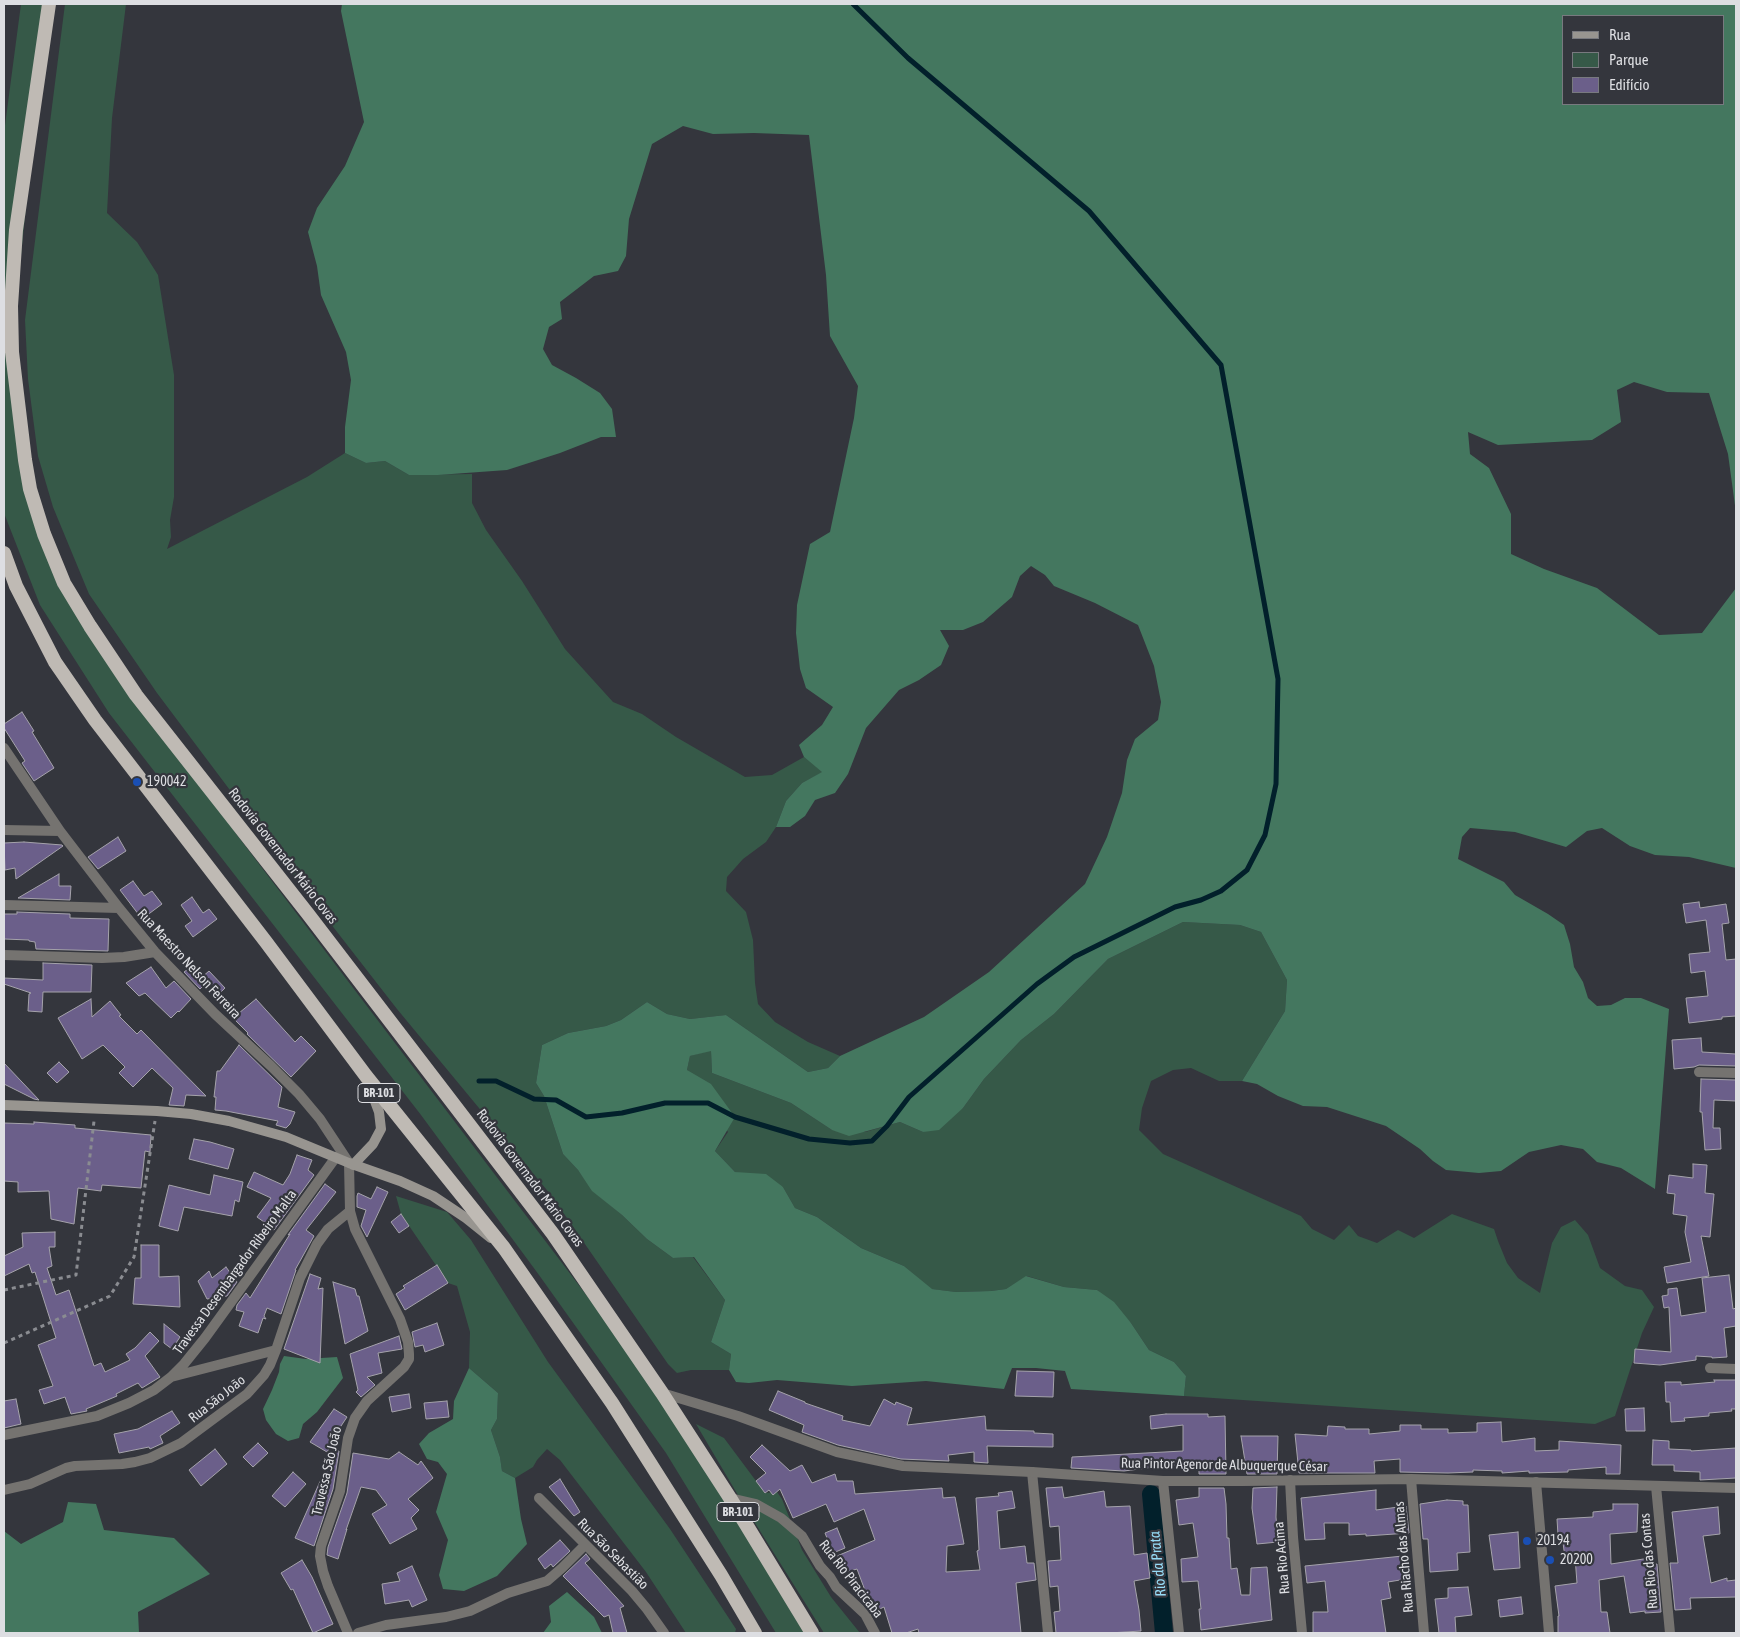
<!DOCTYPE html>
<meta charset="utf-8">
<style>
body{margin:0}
#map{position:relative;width:1740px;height:1637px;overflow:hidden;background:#34363d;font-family:"Asap Condensed",sans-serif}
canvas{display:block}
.frame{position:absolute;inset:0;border:5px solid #dddee2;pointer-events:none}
.legend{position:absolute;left:1562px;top:15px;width:162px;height:90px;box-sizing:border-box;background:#34363d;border:1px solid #78797f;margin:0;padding:6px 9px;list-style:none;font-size:15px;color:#dddee2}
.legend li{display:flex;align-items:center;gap:10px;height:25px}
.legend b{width:25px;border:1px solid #78797f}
</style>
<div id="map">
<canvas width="1740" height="1637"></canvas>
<div class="frame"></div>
<ul class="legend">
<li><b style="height:6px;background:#989590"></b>Rua</li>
<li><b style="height:14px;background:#365948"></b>Parque</li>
<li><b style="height:14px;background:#6b5f8a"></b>Edifício</li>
</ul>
</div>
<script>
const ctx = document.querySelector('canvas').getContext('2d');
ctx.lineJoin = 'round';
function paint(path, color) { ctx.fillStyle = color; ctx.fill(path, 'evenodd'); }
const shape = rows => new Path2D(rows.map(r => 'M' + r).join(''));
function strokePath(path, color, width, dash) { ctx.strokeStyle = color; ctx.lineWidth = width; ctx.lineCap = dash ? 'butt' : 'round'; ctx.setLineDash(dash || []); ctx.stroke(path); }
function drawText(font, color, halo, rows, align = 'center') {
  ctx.font = font + ' "Asap Condensed",sans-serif'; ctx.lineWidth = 4.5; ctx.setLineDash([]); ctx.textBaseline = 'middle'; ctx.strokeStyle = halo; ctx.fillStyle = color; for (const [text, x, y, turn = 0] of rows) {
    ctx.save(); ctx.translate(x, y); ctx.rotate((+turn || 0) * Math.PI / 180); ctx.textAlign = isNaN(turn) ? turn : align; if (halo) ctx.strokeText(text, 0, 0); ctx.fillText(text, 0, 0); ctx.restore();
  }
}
const green = shape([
 [21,4,50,4,36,109,9,373,42,543,237,835,663,1396,804,1633,776,1633,666,1453,539,1275,421,1115,109,713,40,605,4,513,4,133],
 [65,4,126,4,112,118,107,213,137,242,158,275,174,375,174,497,170,520,171,537,167,549,307,477,345,453,366,463,385,461,409,475,472,474,472,503,486,530,522,581,565,649,613,702,642,714,676,737,745,777,772,775,804,757,823,772,802,783,786,801,776,827,766,842,743,859,727,877,726,891,746,912,753,940,755,983,758,1004,775,1022,808,1042,840,1056,828,1068,808,1072,726,1015,690,1019,667,1014,647,1002,621,1020,606,1026,568,1033,542,1045,536,1083,544,1096,563,1154,578,1170,593,1191,622,1215,647,1239,673,1258,693,1257,725,1300,711,1342,731,1354,729,1370,691,1370,677,1373,668,1364,551,1195,397,1009,320,910,157,693,89,594,53,507,38,456,28,379,25,320],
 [1183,922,1240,925,1261,932,1287,980,1285,1011,1242,1081,1219,1081,1191,1068,1173,1070,1151,1081,1142,1108,1139,1130,1163,1154,1301,1216,1312,1229,1334,1240,1349,1225,1358,1236,1377,1243,1398,1230,1414,1238,1452,1214,1494,1229,1498,1241,1507,1263,1518,1278,1540,1293,1552,1243,1561,1227,1575,1220,1588,1235,1600,1268,1625,1286,1642,1290,1654,1307,1642,1333,1615,1416,1595,1424,1184,1396,1186,1376,1174,1362,1149,1350,1131,1323,1097,1290,1064,1287,1027,1276,1006,1289,991,1291,956,1292,931,1289,904,1266,861,1248,817,1217,795,1208,783,1187,735,1172,715,1151,728,1132,687,1070,690,1056,711,1050,712,1073,791,1103,832,1130,865,1132,900,1122,923,1132,963,1108,984,1079,1021,1040,1054,1014,1108,959],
 [396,1196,447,1212,471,1240,548,1362,670,1529,736,1629,735,1633,686,1633,646,1572,560,1460,547,1449,537,1460,533,1467,515,1478,502,1471,500,1457,491,1430,497,1419,498,1393,469,1368,470,1332,457,1286,448,1283,401,1214],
 [696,1424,724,1438,765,1493,777,1492,782,1499,802,1550,831,1597,860,1633,824,1633,745,1507]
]);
const forest = shape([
 [342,4,1736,4,1736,513,1728,454,1709,393,1667,392,1634,382,1617,390,1621,422,1592,440,1498,445,1468,432,1470,454,1489,468,1511,514,1511,554,1544,569,1597,588,1659,635,1702,633,1736,588,1736,868,1689,857,1655,855,1630,846,1602,828,1587,831,1566,847,1515,832,1470,828,1462,837,1458,859,1504,882,1515,895,1548,914,1564,925,1570,944,1574,967,1583,982,1588,998,1597,1006,1611,1005,1625,998,1641,998,1669,1009,1655,1189,1621,1168,1597,1162,1583,1149,1561,1145,1529,1152,1501,1171,1479,1173,1446,1170,1433,1161,1420,1149,1386,1126,1327,1107,1303,1106,1278,1096,1257,1084,1242,1081,1285,1011,1287,980,1261,932,1240,925,1183,922,1108,959,1054,1014,1021,1040,984,1079,963,1108,939,1130,923,1132,900,1122,849,1136,832,1130,791,1103,712,1073,711,1051,690,1056,687,1070,711,1084,735,1117,715,1151,735,1172,766,1174,783,1187,795,1208,817,1217,861,1248,904,1266,932,1289,956,1292,991,1291,1006,1289,1026,1276,1064,1287,1097,1290,1114,1302,1131,1323,1149,1350,1174,1362,1186,1376,1184,1396,1071,1389,1065,1371,1036,1368,1012,1368,1004,1389,926,1381,852,1386,777,1380,749,1383,736,1382,729,1370,731,1354,711,1342,725,1300,694,1257,673,1258,647,1239,622,1215,592,1191,578,1170,563,1154,544,1096,536,1083,542,1045,568,1033,606,1026,621,1020,647,1002,667,1014,690,1019,726,1015,808,1072,828,1068,840,1056,924,1017,989,972,1085,884,1107,837,1122,793,1127,760,1135,739,1158,720,1161,702,1154,666,1138,625,1095,603,1054,586,1045,575,1031,566,1020,576,1012,597,983,622,963,630,940,630,949,646,941,665,919,680,899,690,866,728,848,774,835,793,815,800,805,816,790,827,776,827,786,801,802,783,822,772,804,757,799,745,822,725,833,707,806,688,800,669,796,633,797,605,810,544,830,532,854,418,858,386,830,336,826,275,809,135,754,133,713,134,683,126,652,144,629,219,626,256,618,271,594,276,560,302,562,319,549,327,543,349,552,365,576,378,600,393,612,409,616,437,601,437,560,453,507,470,438,475,409,475,385,461,366,463,345,453,345,427,351,380,346,352,321,295,317,266,308,232,317,208,345,166,364,122,341,11],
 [1564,16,1724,16,1724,104,1564,104],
 [284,1356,306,1359,337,1357,343,1378,317,1412,303,1424,299,1438,288,1441,276,1434,266,1420,263,1409,272,1390,279,1372,280,1364],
 [469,1368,498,1393,497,1419,491,1430,500,1457,502,1471,515,1478,521,1519,527,1544,497,1576,464,1591,443,1589,439,1575,448,1540,436,1512,447,1474,438,1462,427,1459,419,1444,429,1433,453,1419,454,1401],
 [68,1502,96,1504,104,1530,174,1538,210,1574,138,1612,139,1633,4,1633,4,1531,21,1544,63,1522],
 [567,1592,594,1617,602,1633,543,1633,551,1622,549,1606]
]);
const stream = shape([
 [479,1081,496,1081,534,1099,556,1100,586,1117,622,1113,665,1103,708,1103,735,1117,809,1139,850,1143,872,1141,887,1126,909,1097,1037,984,1074,957,1175,907,1201,900,1221,891,1247,870,1265,835,1276,784,1278,679,1221,365,1089,211,908,58,853,4]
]);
const canal = shape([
 [1151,1494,1164,1633]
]);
const building = shape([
 [22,712,34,731,32,732,54,768,34,781,22,763,25,761,4,728,4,724,22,712],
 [118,837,126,851,98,869,88,857,118,837],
 [24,842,62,845,63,846,16,879,15,868,5,870,4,843,24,842],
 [59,874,59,886,71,886,70,900,18,898,59,874],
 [133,881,144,896,152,891,162,904,142,919,120,890,133,881],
 [192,897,203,913,209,909,217,919,193,937,185,926,192,921,181,905,192,897],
 [1699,902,1700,908,1726,904,1729,923,1722,924,1726,960,1736,959,1736,1016,1722,1017,1722,1019,1689,1023,1686,998,1708,996,1705,971,1691,973,1689,954,1710,952,1706,920,1686,923,1683,904,1699,902],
 [17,912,70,914,70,918,109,919,108,951,36,949,35,942,29,941,29,940,4,939,4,914,17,914,17,912],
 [43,963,92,965,91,992,43,992,42,1012,28,1011,29,994,31,993,4,984,4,978,43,980,43,963],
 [151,967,166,988,174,981,191,999,179,1012,178,1011,171,1018,145,993,139,996,126,983,151,967],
 [191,967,201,978,209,971,225,988,215,998,203,986,200,989,184,972,191,967],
 [91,999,92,1017,110,1001,121,1015,119,1016,137,1034,141,1030,206,1096,186,1095,184,1106,169,1105,173,1088,152,1068,133,1087,119,1073,125,1067,103,1045,82,1059,58,1018,91,999],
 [256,999,295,1042,301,1036,316,1051,291,1077,247,1034,248,1033,233,1018,256,999],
 [1701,1038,1702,1052,1736,1054,1736,1066,1699,1065,1694,1067,1674,1069,1672,1040,1701,1038],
 [239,1045,282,1087,278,1107,295,1112,290,1124,286,1128,276,1125,278,1121,226,1111,215,1110,216,1097,214,1097,217,1071,220,1071,239,1045],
 [59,1062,69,1072,57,1083,47,1073,59,1062],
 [4,1063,39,1100,34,1099,4,1084,4,1063],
 [1701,1079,1736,1080,1736,1101,1714,1100,1713,1128,1720,1128,1721,1149,1705,1150,1702,1112,1700,1112,1701,1079],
 [34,1122,75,1125,75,1128,151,1135,150,1152,145,1151,141,1188,102,1185,101,1191,78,1188,74,1224,51,1219,49,1191,18,1192,18,1182,4,1181,4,1123,34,1124,34,1122],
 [194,1139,210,1142,234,1149,228,1169,189,1159,194,1139],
 [297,1155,312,1160,308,1170,314,1175,274,1230,267,1225,270,1223,264,1222,257,1217,271,1198,247,1187,254,1172,283,1185,290,1174,297,1155],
 [1693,1164,1707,1165,1705,1193,1714,1194,1710,1237,1701,1236,1709,1276,1667,1283,1664,1267,1691,1262,1685,1232,1687,1216,1673,1214,1675,1194,1667,1193,1669,1175,1693,1178,1693,1164],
 [214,1175,243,1182,239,1202,235,1200,232,1216,184,1207,178,1231,159,1226,169,1185,210,1195,214,1175],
 [325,1184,336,1192,306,1230,314,1236,295,1270,296,1270,281,1314,267,1308,264,1316,266,1319,263,1318,258,1333,239,1326,244,1312,236,1310,237,1305,246,1293,250,1298,290,1234,288,1235,325,1184],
 [377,1187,388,1192,367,1237,361,1226,366,1210,357,1207,357,1196,358,1193,371,1199,377,1187],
 [401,1214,409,1226,399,1233,391,1222,401,1214],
 [55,1232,55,1247,49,1247,52,1266,47,1268,56,1295,69,1290,94,1366,101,1363,105,1372,130,1360,126,1354,135,1348,150,1332,159,1341,145,1356,160,1377,142,1388,138,1383,116,1394,117,1396,86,1409,87,1411,71,1414,65,1397,44,1404,39,1390,53,1386,38,1345,56,1338,35,1272,32,1273,29,1264,4,1276,4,1256,23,1247,22,1233,55,1232],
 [141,1245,159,1245,159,1277,179,1276,180,1307,133,1304,135,1278,141,1278,141,1245],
 [437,1265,448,1283,405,1310,396,1294,405,1288,403,1286,437,1265],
 [226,1267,237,1282,227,1296,207,1299,198,1281,209,1271,212,1278,226,1267],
 [310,1274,321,1278,318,1289,323,1288,320,1363,284,1349,310,1274],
 [1729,1275,1733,1309,1736,1308,1736,1326,1724,1328,1727,1357,1712,1358,1712,1357,1696,1356,1696,1360,1660,1365,1634,1363,1635,1349,1671,1352,1669,1307,1664,1308,1662,1296,1668,1295,1668,1289,1677,1288,1681,1316,1706,1312,1702,1278,1729,1275],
 [333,1282,355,1289,357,1296,359,1296,368,1331,345,1344,333,1282],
 [437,1323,444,1345,425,1352,423,1345,415,1347,412,1332,437,1323],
 [164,1324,180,1337,172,1349,164,1343,164,1324],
 [399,1336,402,1349,378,1353,382,1373,367,1377,375,1385,361,1397,356,1392,358,1390,350,1354,399,1336],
 [1017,1371,1054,1372,1053,1397,1015,1396,1017,1371],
 [1714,1380,1736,1380,1736,1409,1731,1409,1732,1411,1709,1413,1709,1416,1684,1418,1685,1421,1671,1422,1670,1402,1666,1402,1665,1382,1681,1382,1681,1385,1715,1382,1714,1380],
 [778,1391,805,1402,805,1403,843,1416,842,1420,870,1426,884,1399,895,1405,896,1402,912,1408,907,1425,985,1416,986,1430,1034,1431,1034,1433,1053,1434,1053,1447,987,1446,988,1463,974,1462,974,1452,948,1455,949,1461,901,1459,838,1445,802,1432,804,1425,769,1410,778,1391],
 [409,1394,411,1408,392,1412,389,1397,409,1394],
 [16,1399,21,1424,4,1428,4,1401,16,1399],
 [447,1401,449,1417,426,1419,424,1403,447,1401],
 [1644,1408,1645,1431,1626,1431,1625,1409,1644,1408],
 [334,1409,347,1417,335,1435,337,1436,327,1452,310,1442,334,1409],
 [172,1411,180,1423,160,1436,163,1443,150,1449,149,1447,119,1453,114,1434,138,1429,172,1411],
 [1166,1414,1208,1414,1208,1417,1225,1416,1226,1474,1199,1474,1199,1464,1153,1466,1154,1467,1124,1471,1071,1468,1072,1457,1183,1451,1183,1425,1151,1429,1150,1416,1166,1414],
 [1501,1422,1502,1442,1535,1438,1535,1451,1559,1450,1559,1441,1621,1445,1620,1474,1606,1474,1606,1467,1568,1470,1568,1472,1529,1473,1529,1471,1502,1473,1502,1471,1473,1470,1473,1472,1448,1473,1400,1472,1400,1459,1374,1461,1375,1473,1299,1473,1295,1434,1327,1436,1328,1426,1345,1427,1345,1429,1369,1429,1369,1434,1400,1431,1400,1425,1421,1425,1421,1429,1448,1429,1448,1433,1477,1432,1477,1423,1501,1422],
 [1241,1436,1278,1436,1277,1474,1247,1474,1241,1436],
 [1653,1440,1669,1441,1669,1449,1691,1450,1691,1451,1736,1448,1736,1478,1700,1480,1700,1472,1674,1471,1674,1465,1652,1465,1653,1440],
 [258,1443,268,1453,253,1467,243,1457,258,1443],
 [762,1445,790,1471,802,1465,812,1483,835,1474,837,1481,853,1481,855,1494,942,1488,943,1498,955,1497,964,1544,947,1546,946,1572,980,1570,977,1551,979,1550,976,1498,999,1496,998,1493,1012,1491,1015,1508,997,1511,1000,1549,1025,1546,1027,1563,1034,1563,1036,1580,1016,1583,1021,1633,919,1633,918,1629,906,1633,892,1633,884,1607,873,1612,857,1569,843,1573,837,1556,875,1540,864,1509,834,1522,826,1504,793,1518,780,1489,773,1495,769,1490,765,1493,756,1481,766,1473,750,1457,762,1445],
 [215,1449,227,1464,201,1486,189,1470,215,1449],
 [334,1450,339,1451,333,1489,314,1546,295,1538,334,1450],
 [399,1452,418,1465,421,1461,433,1478,408,1499,419,1510,411,1518,417,1529,390,1544,372,1514,387,1505,376,1490,361,1487,346,1530,347,1529,338,1559,327,1555,328,1547,347,1493,353,1453,389,1459,399,1452],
 [293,1472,306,1484,285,1507,272,1496,293,1472],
 [560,1479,580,1512,574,1516,549,1487,560,1479],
 [1062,1487,1064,1498,1104,1491,1106,1507,1130,1506,1134,1555,1147,1553,1150,1578,1134,1581,1139,1610,1141,1631,1109,1633,1056,1633,1054,1612,1060,1611,1058,1586,1050,1587,1048,1561,1061,1560,1059,1526,1050,1527,1046,1488,1062,1487],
 [1277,1487,1276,1517,1278,1542,1257,1544,1252,1508,1253,1488,1277,1487],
 [1199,1488,1224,1488,1226,1504,1227,1538,1229,1538,1231,1569,1237,1568,1241,1595,1250,1595,1251,1568,1267,1567,1272,1620,1201,1630,1199,1609,1201,1609,1198,1581,1182,1582,1181,1559,1198,1557,1193,1523,1179,1525,1176,1500,1199,1497,1199,1488],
 [1376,1490,1376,1510,1406,1506,1409,1533,1366,1536,1366,1534,1349,1535,1349,1523,1324,1523,1325,1539,1305,1540,1301,1498,1376,1490],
 [1447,1500,1463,1501,1463,1505,1468,1505,1470,1552,1457,1553,1458,1570,1430,1572,1428,1539,1423,1539,1420,1504,1447,1500],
 [1613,1504,1638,1504,1637,1532,1610,1534,1611,1564,1650,1558,1650,1565,1657,1564,1661,1612,1645,1613,1645,1611,1630,1613,1624,1576,1599,1580,1601,1612,1607,1612,1610,1633,1558,1633,1558,1616,1559,1616,1555,1586,1577,1583,1575,1557,1565,1558,1562,1535,1558,1535,1557,1519,1593,1517,1593,1512,1613,1510,1613,1504],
 [1718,1507,1720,1534,1703,1536,1711,1583,1727,1578,1727,1581,1736,1580,1736,1597,1690,1598,1691,1609,1675,1610,1670,1563,1678,1563,1672,1512,1718,1507],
 [837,1528,845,1548,833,1553,825,1533,837,1528],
 [1518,1532,1520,1568,1494,1570,1489,1535,1518,1532],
 [602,1535,608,1542,600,1549,593,1542,602,1535],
 [560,1540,570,1551,553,1567,551,1564,545,1569,538,1559,560,1540],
 [586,1554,590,1559,585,1563,624,1606,620,1608,627,1633,613,1633,609,1615,604,1617,563,1576,586,1554],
 [1403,1556,1406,1579,1388,1582,1391,1598,1381,1600,1386,1633,1313,1633,1313,1612,1328,1612,1325,1581,1307,1583,1305,1566,1403,1556],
 [302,1560,312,1577,333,1624,313,1633,293,1589,291,1590,281,1573,302,1560],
 [412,1566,427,1600,412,1607,409,1600,385,1604,382,1584,400,1581,397,1573,412,1566],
 [1468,1587,1472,1615,1455,1617,1456,1633,1439,1633,1435,1599,1448,1598,1448,1588,1468,1587],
 [1521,1597,1523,1614,1500,1617,1498,1600,1521,1597]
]);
const path = shape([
 [4,1290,76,1275,94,1121],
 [4,1343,110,1296,134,1257,155,1121]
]);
const minor = shape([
 [4,748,60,831,119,908,155,952,215,1014,271,1066,299,1094,320,1119,349,1163,350,1211,355,1229,400,1319,408,1342,409,1354,409,1359,404,1367,367,1401,355,1418,348,1438,340,1491,321,1546,320,1556,323,1571,328,1586,348,1633],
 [4,830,60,831],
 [4,905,119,908],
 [4,955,102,958,124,957,155,952],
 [1699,1072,1736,1073],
 [1710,1368,1736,1369],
 [171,1377,276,1350],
 [4,1435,97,1416,129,1403,154,1390,171,1377,184,1364,205,1338,336,1157],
 [1032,1472,1048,1633],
 [1411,1479,1424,1633],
 [1290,1480,1293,1537,1302,1633],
 [1163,1481,1179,1633],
 [1536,1482,1549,1633],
 [1656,1486,1670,1633],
 [4,1490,30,1484,66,1468,75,1466,122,1464,135,1462,150,1458,181,1443,247,1394,264,1375,270,1365,276,1350,300,1278,317,1244,328,1229,350,1211],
 [539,1498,632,1591,647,1609,664,1633],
 [730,1498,756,1504,781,1518,802,1536,820,1566,830,1577,836,1587,865,1614,875,1633],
 [358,1633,386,1625,446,1617,470,1611,508,1593,547,1581,562,1568,585,1545]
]);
const tertiary = shape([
 [662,1393,738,1416,837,1452,903,1466,1032,1472,1163,1481,1243,1481,1411,1479,1736,1488]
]);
const secondary = shape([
 [4,1105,157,1111,191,1114,229,1121,286,1137,349,1163,400,1181,433,1196,466,1218,491,1238],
 [353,1165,373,1144,381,1129,379,1112,369,1085]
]);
const trunk = shape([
 [49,4,16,230,11,306,12,352,25,460,30,489,44,534,64,583,90,626,136,695,308,914,553,1234,662,1393,730,1498,812,1633],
 [4,553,16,586,55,662,95,720,266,942,366,1076,504,1248,612,1403,721,1575,755,1633]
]);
const markers = [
 [137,782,5,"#1a4fb4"],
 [1527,1541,5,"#1a4fb4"],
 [1550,1560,5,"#1a4fb4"]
];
const shields = [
 [379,1093,42],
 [738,1512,42]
];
const shieldNames = [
 ["BR-101",379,1093],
 ["BR-101",738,1512]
];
const poiNames = [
 ["190042",147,782],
 ["20194",1537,1541],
 ["20200",1560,1560]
];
const streetNames = [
 ["Rodovia Governador Mário Covas",283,856,52],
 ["Rua Maestro Nelson Ferreira",189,964,47],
 ["Rodovia Governador Mário Covas",530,1178,53],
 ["Travessa Desembargador Ribeiro Malta",235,1272,-54],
 ["Rua São João",217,1399,-38],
 ["Rua Pintor Agenor de Albuquerque César",1224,1465,1],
 ["Travessa São João",327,1471,-77],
 ["Rua São Sebastião",613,1554,45],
 ["Rua Riacho das Almas",1404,1557,-95],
 ["Rua Rio Acima",1282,1558,-95],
 ["Rua Rio das Contas",1649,1561,-95],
 ["Rua Rio Piracicaba",851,1579,52]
];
const waterNames = [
 ["Rio da Prata",1158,1564,-96]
];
paint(green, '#365948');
paint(forest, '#44775f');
strokePath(stream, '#02202b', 5);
strokePath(canal, '#02202b', 18);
paint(building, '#6b5f8a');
strokePath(building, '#a5a3ab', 1);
strokePath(path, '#8a8c91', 3, [4, 4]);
strokePath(minor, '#757370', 10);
strokePath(tertiary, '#757370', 10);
strokePath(secondary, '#989590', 10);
strokePath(trunk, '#bfbab4', 14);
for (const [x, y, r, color] of markers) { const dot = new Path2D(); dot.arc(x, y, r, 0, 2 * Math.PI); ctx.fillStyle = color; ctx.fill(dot); strokePath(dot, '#34363d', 2); }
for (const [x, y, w] of shields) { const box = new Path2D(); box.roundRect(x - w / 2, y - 9.5, w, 19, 4); ctx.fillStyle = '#34363d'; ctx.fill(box); strokePath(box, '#dddee2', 1); }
drawText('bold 12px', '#dddee2', null, shieldNames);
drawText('14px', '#dddee2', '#34363d', poiNames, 'left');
drawText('14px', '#dddee2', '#34363d', streetNames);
drawText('italic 15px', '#96dbf6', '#34363d', waterNames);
</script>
